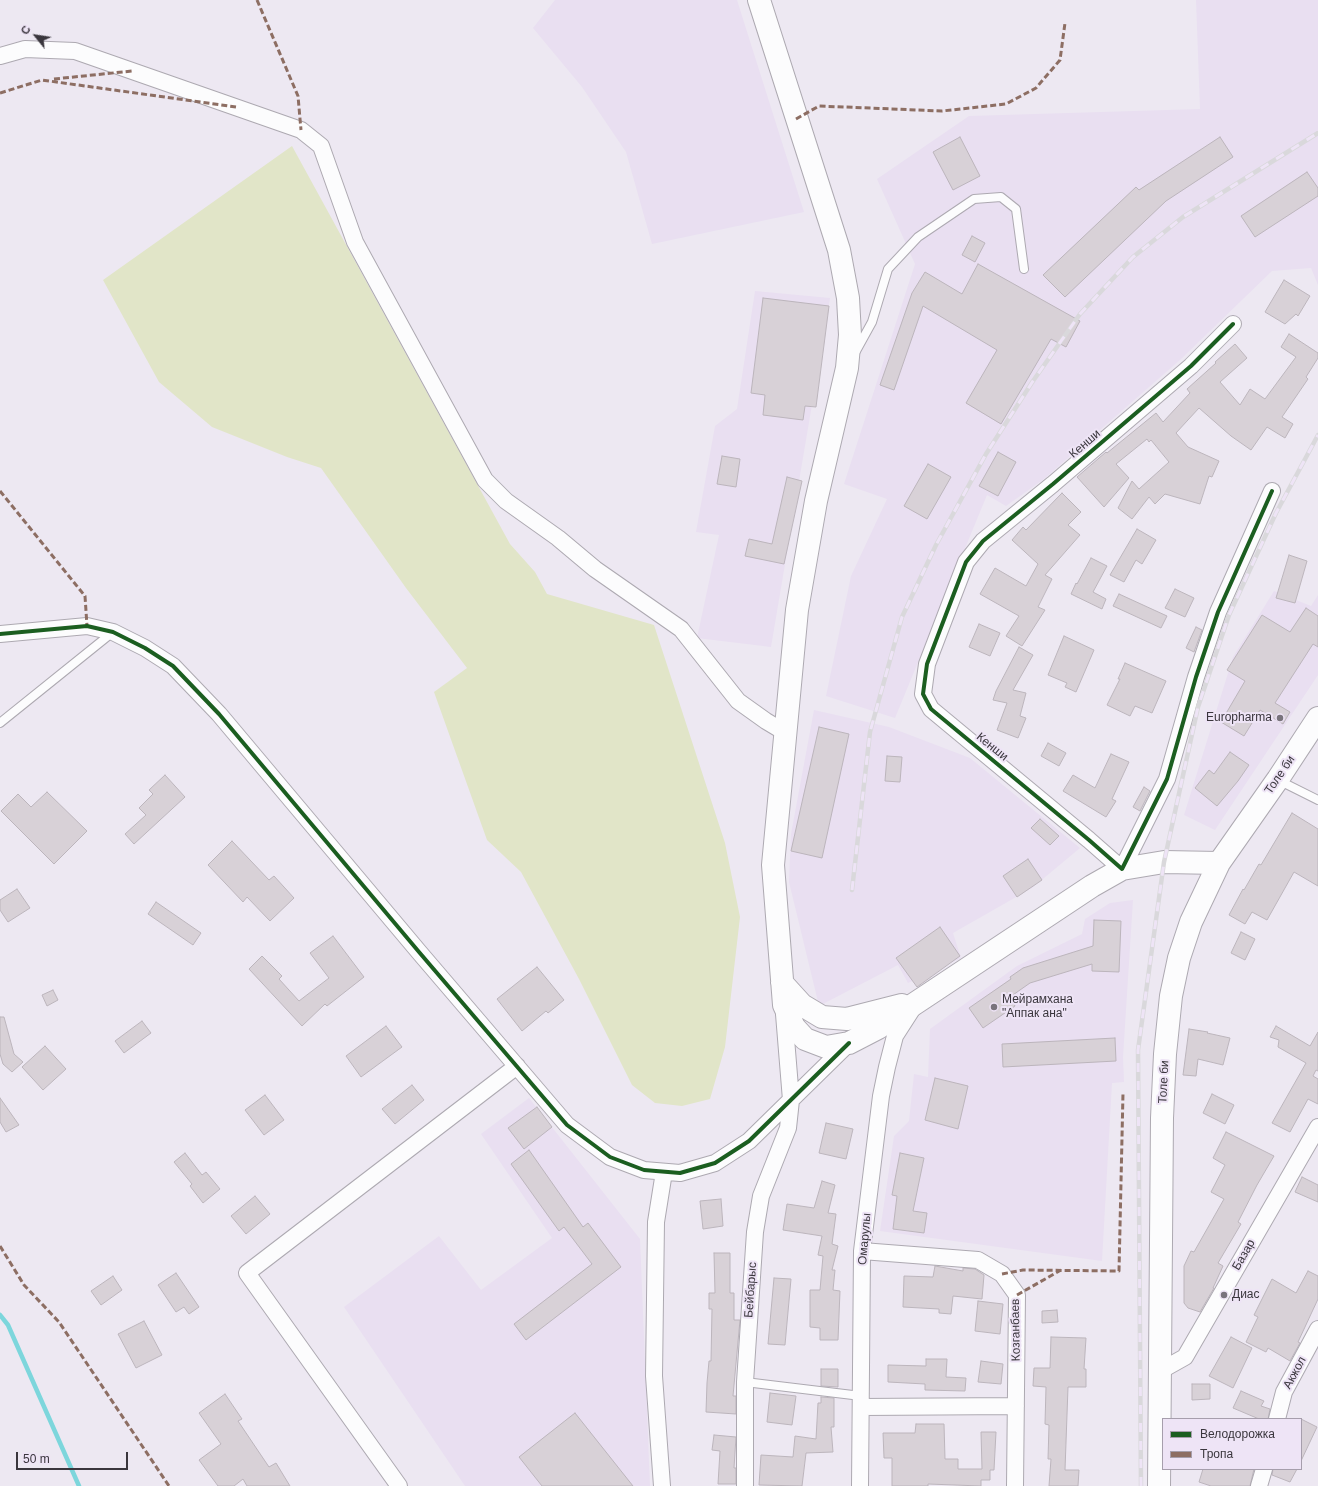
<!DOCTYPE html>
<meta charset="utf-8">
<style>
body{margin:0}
#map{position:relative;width:1318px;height:1486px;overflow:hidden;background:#ede8f2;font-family:Arial,sans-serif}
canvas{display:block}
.legend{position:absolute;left:1162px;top:1418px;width:140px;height:52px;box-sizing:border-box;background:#eee4f6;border:1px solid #a69eac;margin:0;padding:5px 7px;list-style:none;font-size:12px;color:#3a363d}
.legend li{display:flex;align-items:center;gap:8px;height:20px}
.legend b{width:20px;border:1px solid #a69eac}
.north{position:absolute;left:16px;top:16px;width:40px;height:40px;-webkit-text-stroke:3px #eee4f6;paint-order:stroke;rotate:300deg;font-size:11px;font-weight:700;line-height:16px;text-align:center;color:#3a363d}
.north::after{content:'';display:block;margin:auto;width:14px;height:18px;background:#3a363d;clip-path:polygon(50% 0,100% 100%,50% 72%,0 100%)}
.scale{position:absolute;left:16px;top:1452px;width:112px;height:18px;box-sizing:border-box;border:2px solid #3a363d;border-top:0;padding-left:5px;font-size:12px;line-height:14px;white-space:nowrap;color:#3a363d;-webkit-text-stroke:3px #eee4f6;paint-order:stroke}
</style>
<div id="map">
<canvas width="1318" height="1486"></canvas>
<ul class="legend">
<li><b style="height:5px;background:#1b5e20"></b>Велодорожка</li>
<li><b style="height:5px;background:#8d6e63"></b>Тропа</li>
</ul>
<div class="north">С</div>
<div class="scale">50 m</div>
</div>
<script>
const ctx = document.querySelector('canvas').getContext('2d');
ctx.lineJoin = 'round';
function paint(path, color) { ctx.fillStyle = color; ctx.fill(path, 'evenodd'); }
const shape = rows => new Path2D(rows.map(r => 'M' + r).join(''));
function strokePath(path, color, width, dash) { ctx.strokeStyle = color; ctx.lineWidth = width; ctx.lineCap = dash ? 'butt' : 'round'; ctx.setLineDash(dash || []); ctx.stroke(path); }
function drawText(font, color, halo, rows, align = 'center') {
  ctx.font = font + ' Arial,sans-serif'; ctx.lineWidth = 4; ctx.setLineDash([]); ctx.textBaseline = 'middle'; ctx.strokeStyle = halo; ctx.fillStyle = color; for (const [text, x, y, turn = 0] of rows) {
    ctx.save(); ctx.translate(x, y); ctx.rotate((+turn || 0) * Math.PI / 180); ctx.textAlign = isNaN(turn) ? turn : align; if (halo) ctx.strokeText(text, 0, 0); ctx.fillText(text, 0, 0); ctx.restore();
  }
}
const built = shape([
 [555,0,737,0,804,212,652,244,626,152,582,87,533,28],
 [1196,0,1318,0,1318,285,1311,268,1272,271,1180,360,1044,479,1006,506,987,495,895,718,826,696,851,576,887,499,844,484,915,264,877,179,969,116,1200,109],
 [755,291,830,298,771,647,697,638,719,535,696,532,715,426,737,409],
 [1274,591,1311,606,1318,595,1318,675,1215,830,1184,815,1233,657],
 [814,710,889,727,970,758,1080,848,1032,888,953,933,961,958,908,983,898,965,819,1006,789,882,791,834],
 [1133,900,1123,1057,1124,1082,1112,1083,1102,1261,880,1231,894,1136,909,1121,914,1074,928,1077,930,1029,1017,966,1082,934,1085,919,1110,903],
 [529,1098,640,1239,650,1486,465,1486,344,1307,439,1236,481,1290,552,1238,481,1134]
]);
const green = shape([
 [292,146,510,544,535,572,547,594,654,625,725,843,740,917,725,1047,710,1099,682,1106,655,1103,632,1085,579,979,521,872,487,840,434,692,467,668,406,588,321,468,287,457,212,427,159,382,103,280]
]);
const stream = shape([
 [0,1315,8,1325,79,1486]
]);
const building = shape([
 [960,137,980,176,953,190,933,152,960,137],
 [1220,137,1233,157,1166,201,1065,297,1043,275,1136,187,1139,190,1220,137],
 [1307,172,1318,188,1318,196,1255,237,1241,216,1307,172],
 [972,236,985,243,975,262,962,255,972,236],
 [978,264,1080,321,1066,347,1051,339,1001,424,966,403,997,350,923,306,894,390,880,385,912,293,925,272,962,294,978,264],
 [1284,280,1310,296,1298,316,1296,314,1285,324,1265,312,1284,280],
 [763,298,829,306,816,407,805,406,803,420,763,415,765,395,751,393,763,298],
 [1289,334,1318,353,1318,358,1306,377,1308,379,1282,417,1293,424,1285,438,1267,427,1251,450,1231,436,1199,408,1176,433,1188,447,1219,461,1212,477,1209,476,1200,504,1165,494,1155,504,1149,497,1132,519,1118,508,1132,481,1139,489,1169,462,1151,440,1149,442,1147,439,1116,464,1129,478,1104,507,1077,477,1106,452,1107,453,1156,413,1163,422,1190,393,1187,389,1216,363,1215,362,1235,344,1247,358,1220,382,1240,405,1250,389,1265,399,1296,357,1281,347,1289,334],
 [998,452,1016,462,998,496,979,486,998,452],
 [722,456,740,459,736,487,717,484,722,456],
 [928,464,951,477,927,519,904,506,928,464],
 [787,477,802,481,784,564,745,556,749,539,772,544,787,477],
 [1062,493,1081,512,1068,525,1080,535,1045,575,1052,579,1038,607,1045,610,1022,646,1006,636,1019,616,980,594,995,568,1026,586,1038,564,1012,540,1023,527,1026,530,1062,493],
 [1137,529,1156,540,1142,564,1136,560,1124,582,1110,575,1137,529],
 [1289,555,1307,561,1295,603,1276,598,1289,555],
 [1091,558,1107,566,1093,592,1106,599,1102,609,1071,594,1076,583,1077,584,1091,558],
 [1175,589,1194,598,1185,617,1165,608,1175,589],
 [1119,594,1167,616,1161,628,1113,606,1119,594],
 [1306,608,1318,616,1318,647,1313,644,1275,703,1290,712,1283,724,1260,710,1244,736,1221,722,1245,681,1227,670,1262,615,1290,632,1306,608],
 [979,624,1000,633,990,656,969,647,979,624],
 [1196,627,1202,630,1194,652,1186,648,1196,627],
 [1064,636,1094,650,1076,692,1065,687,1067,683,1048,675,1064,636],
 [1019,647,1033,655,1013,690,1026,693,1020,716,1026,718,1018,738,997,730,1007,703,993,700,996,691,1019,647],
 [1125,663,1166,681,1152,713,1135,706,1130,716,1107,705,1120,679,1118,679,1125,663],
 [819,727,849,734,822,858,791,851,819,727],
 [1048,743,1066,753,1059,766,1041,756,1048,743],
 [1230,752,1249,765,1238,781,1217,806,1195,788,1209,770,1214,774,1230,752],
 [1111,754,1129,762,1112,799,1116,801,1106,817,1063,791,1073,775,1095,788,1111,754],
 [887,756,902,757,900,782,885,781,887,756],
 [165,775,185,797,134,844,125,834,146,815,139,808,153,794,149,790,165,775],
 [1144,787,1150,791,1140,811,1133,807,1144,787],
 [47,792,87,831,54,864,1,811,18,794,31,807,47,792],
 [1292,813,1318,829,1318,886,1294,872,1267,920,1252,912,1245,924,1229,915,1243,889,1244,890,1259,864,1261,865,1292,813],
 [1040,819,1059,836,1050,845,1031,828,1040,819],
 [232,841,269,880,274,876,294,898,270,921,247,897,243,902,208,865,232,841],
 [1028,859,1042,880,1017,897,1003,876,1028,859],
 [17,889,30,908,8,922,0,910,0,900,17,889],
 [156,902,201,933,193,945,148,914,156,902],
 [1094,920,1121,921,1119,972,1092,971,1092,964,1030,983,1010,997,1015,1006,983,1028,969,1008,1011,979,1010,977,1023,968,1093,946,1094,920],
 [940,927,960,956,917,987,896,958,940,927],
 [1241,932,1255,939,1245,960,1231,953,1241,932],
 [333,936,364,977,327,1006,325,1004,302,1026,249,969,262,956,282,976,279,979,299,1001,329,978,310,953,333,936],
 [537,967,564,1000,548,1013,546,1011,522,1031,497,999,537,967],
 [53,990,58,1000,47,1006,42,995,53,990],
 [0,1017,4,1017,14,1054,23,1062,12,1072,3,1064,0,1054,0,1017],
 [142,1021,151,1033,124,1053,115,1041,142,1021],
 [386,1026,402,1047,361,1077,346,1056,386,1026],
 [1276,1026,1310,1046,1318,1032,1318,1071,1316,1070,1313,1076,1318,1079,1318,1104,1308,1099,1290,1132,1272,1123,1306,1063,1278,1047,1279,1040,1270,1037,1276,1026],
 [1189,1029,1208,1032,1207,1033,1230,1038,1223,1065,1198,1059,1196,1076,1183,1075,1189,1029],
 [1115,1038,1116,1061,1003,1067,1002,1044,1115,1038],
 [45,1046,66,1069,43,1090,22,1067,45,1046],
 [935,1078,968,1086,958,1129,925,1120,935,1078],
 [412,1085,424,1100,395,1124,382,1109,412,1085],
 [1212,1094,1234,1105,1225,1124,1203,1113,1212,1094],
 [265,1095,284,1120,264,1135,245,1110,265,1095],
 [0,1098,19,1125,6,1132,0,1122,0,1098],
 [537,1107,552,1127,524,1149,508,1128,537,1107],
 [826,1123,853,1129,846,1159,819,1153,826,1123],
 [1226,1132,1274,1156,1257,1185,1238,1222,1241,1224,1218,1263,1223,1266,1213,1288,1214,1288,1200,1312,1188,1308,1184,1303,1184,1266,1191,1251,1194,1252,1224,1199,1211,1192,1225,1165,1213,1158,1226,1132],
 [529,1150,583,1227,588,1223,621,1267,526,1340,514,1324,592,1264,564,1227,559,1231,511,1164,529,1150],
 [185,1153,202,1175,206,1172,220,1189,203,1203,190,1186,192,1184,174,1162,185,1153],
 [900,1153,924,1158,913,1211,927,1213,924,1233,893,1229,897,1196,892,1195,900,1153],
 [1302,1177,1318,1185,1318,1202,1295,1192,1302,1177],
 [822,1181,835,1185,828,1213,836,1214,832,1244,838,1246,832,1270,835,1270,833,1290,840,1291,838,1340,820,1340,820,1328,810,1327,810,1290,820,1290,823,1256,818,1255,822,1236,783,1230,787,1204,814,1208,822,1181],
 [255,1196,270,1214,246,1234,231,1216,255,1196],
 [721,1199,723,1226,703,1229,700,1201,721,1199],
 [714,1253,730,1253,730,1293,734,1293,734,1320,740,1320,733,1396,736,1396,736,1414,706,1412,707,1383,709,1361,711,1361,712,1309,709,1309,709,1293,715,1293,714,1253],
 [935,1266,963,1271,963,1268,975,1269,984,1275,982,1299,953,1296,951,1314,939,1313,939,1309,903,1307,904,1276,933,1277,935,1266],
 [1308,1271,1318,1276,1318,1299,1298,1342,1300,1343,1290,1361,1268,1348,1266,1352,1246,1342,1258,1317,1254,1315,1272,1279,1296,1293,1308,1271],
 [176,1273,199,1307,189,1314,184,1307,176,1312,158,1285,176,1273],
 [113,1276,122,1290,101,1305,91,1291,113,1276],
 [774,1278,791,1279,785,1345,768,1344,774,1278],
 [978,1301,1003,1304,1000,1334,975,1331,978,1301],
 [1057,1310,1058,1322,1042,1323,1042,1311,1057,1310],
 [144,1321,162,1355,136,1368,118,1334,144,1321],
 [1051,1337,1086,1338,1084,1369,1086,1369,1086,1387,1068,1387,1065,1470,1079,1470,1078,1486,1049,1486,1051,1459,1048,1459,1049,1425,1045,1424,1046,1387,1033,1386,1034,1368,1050,1368,1051,1337],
 [1231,1337,1252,1348,1233,1388,1209,1376,1231,1337],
 [926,1359,947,1359,946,1377,966,1378,965,1391,925,1390,925,1384,888,1382,888,1365,926,1366,926,1359],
 [981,1361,1003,1364,1001,1384,978,1382,981,1361],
 [821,1369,838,1369,838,1387,821,1386,821,1369],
 [1192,1384,1210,1384,1210,1399,1192,1400,1192,1384],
 [1241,1391,1264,1401,1261,1406,1270,1409,1268,1419,1259,1419,1233,1408,1241,1391],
 [770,1393,796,1396,792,1425,767,1422,770,1393],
 [225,1394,242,1419,238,1421,269,1467,276,1463,290,1486,247,1486,243,1479,234,1486,218,1486,199,1460,221,1444,199,1413,225,1394],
 [821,1397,834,1398,834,1427,831,1427,833,1452,806,1453,802,1486,759,1485,761,1455,793,1457,795,1436,816,1439,818,1403,821,1403,821,1397],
 [575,1413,633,1486,542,1486,519,1457,575,1413],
 [1301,1419,1317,1427,1301,1461,1301,1419],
 [916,1424,944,1424,945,1459,958,1459,958,1469,982,1469,981,1432,996,1432,994,1470,990,1470,990,1480,981,1480,981,1486,928,1484,928,1486,892,1486,892,1458,884,1458,883,1433,915,1433,916,1424],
 [714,1435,736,1437,734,1468,736,1468,736,1484,718,1484,720,1451,712,1450,714,1435],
 [1203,1469,1254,1469,1250,1486,1211,1486,1199,1482,1203,1469],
 [1273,1469,1297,1469,1290,1482,1272,1475,1273,1469]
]);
const service = shape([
 [856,351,872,322,888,269,918,237,974,199,1001,197,1016,209,1024,269],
 [0,723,113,632],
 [1278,780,1318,800],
 [745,1382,861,1396]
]);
const minor = shape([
 [0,56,25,49,75,51,301,130,321,146,355,242,485,480,506,501,558,538,595,569,681,629,738,701,766,721,786,733],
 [1233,324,1191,366,1053,484,983,541,966,562,927,664,923,694,931,709,1089,840,1122,869,1167,779,1196,677,1218,612,1272,491],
 [0,634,87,626,113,632,145,648,173,666,219,714,419,952,567,1125,610,1157,644,1170,680,1173,715,1163,749,1141,849,1043],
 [862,1251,978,1260,1002,1274,1017,1295,1015,1486],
 [1160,1371,1185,1357,1318,1127],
 [861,1407,1016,1406],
 [1277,1419,1284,1392,1318,1329],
 [399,1486,247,1273,517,1066],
 [662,1486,654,1376,656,1222,664,1172],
 [745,1486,745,1382,755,1232,761,1196,788,1128,791,1100,784,1014],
 [860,1486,862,1251,881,1096,887,1067,895,1036,913,1008],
 [1259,1486,1264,1469]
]);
const secondary = shape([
 [759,0,839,250,848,298,850,335,847,368,816,501,797,610,773,865,784,1005,794,1027,805,1039,826,1047,849,1043,878,1028,1092,886,1122,869,1164,862,1219,863],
 [782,983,802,1005,822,1017,847,1019,902,1005],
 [1159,1486,1162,1118,1165,1054,1171,996,1179,958,1191,922,1219,863,1278,779,1318,718]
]);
const rail = shape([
 [852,890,870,732,902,617,936,545,986,454,1033,381,1080,314,1133,257,1183,217,1318,133],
 [1141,1486,1138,1050,1164,862,1198,707,1229,615,1276,513,1318,435]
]);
const quiet = shape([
 [257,0,298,96,301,130],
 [54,79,132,71],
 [0,93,42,80,236,107],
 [796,119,819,106,942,111,1006,104,1036,88,1060,60,1065,23],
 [0,491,85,596,87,626],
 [0,1246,24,1285,59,1322,169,1486],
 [1002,1274,1023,1270,1119,1271,1123,1093],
 [1017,1295,1061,1270]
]);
const cycleway = shape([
 [1233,324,1191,366,1053,484,983,541,966,562,927,664,923,694,931,709,1089,840,1122,869,1167,779,1196,677,1218,612,1272,491],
 [0,634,87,626,113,632,145,648,173,666,219,714,419,952,567,1125,610,1157,644,1170,680,1173,715,1163,749,1141,849,1043]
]);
const markers = [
 [1280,718,4,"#79747c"],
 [994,1007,4,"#79747c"],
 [1224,1295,4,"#79747c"]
];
const streetNames = [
 ["Кенши",1085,444,-41],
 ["Кенши",992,747,39],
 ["Толе би",1280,775,-56],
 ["Толе би",1164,1082,-87],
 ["Омарулы",865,1239,-85],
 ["Базар",1244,1255,-60],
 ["Бейбарыс",751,1290,-86],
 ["Козганбаев",1016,1330,-91],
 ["Акжол",1295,1373,-62]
];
const poiNames = [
 ["Europharma",1272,718,"right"],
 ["Мейрамхана",1002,1000],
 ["\"Аппак ана\"",1002,1014],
 ["Диас",1232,1295]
];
paint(built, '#e9dff1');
paint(green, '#e1e5c8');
strokePath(stream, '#7dd6dc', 4.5);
paint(building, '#d8d1d7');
strokePath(building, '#bcb5bc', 1);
strokePath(service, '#ada9b1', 10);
strokePath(minor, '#ada9b1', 18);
strokePath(secondary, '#ada9b1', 24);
strokePath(service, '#fcfcfd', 8);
strokePath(minor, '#fcfcfd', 16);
strokePath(secondary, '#fcfcfd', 22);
strokePath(rail, '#d9d8db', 4.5);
strokePath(rail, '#eee4f6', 3, [9]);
strokePath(quiet, '#8d6e63', 3, [6, 3]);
strokePath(cycleway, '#1b5e20', 4);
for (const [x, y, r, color] of markers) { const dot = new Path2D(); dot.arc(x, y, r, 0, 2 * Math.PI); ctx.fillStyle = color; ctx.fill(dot); strokePath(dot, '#eee4f6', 1.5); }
drawText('12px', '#3a363d', '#eee4f6', streetNames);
drawText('12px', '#3a363d', '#eee4f6', poiNames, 'left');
</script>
